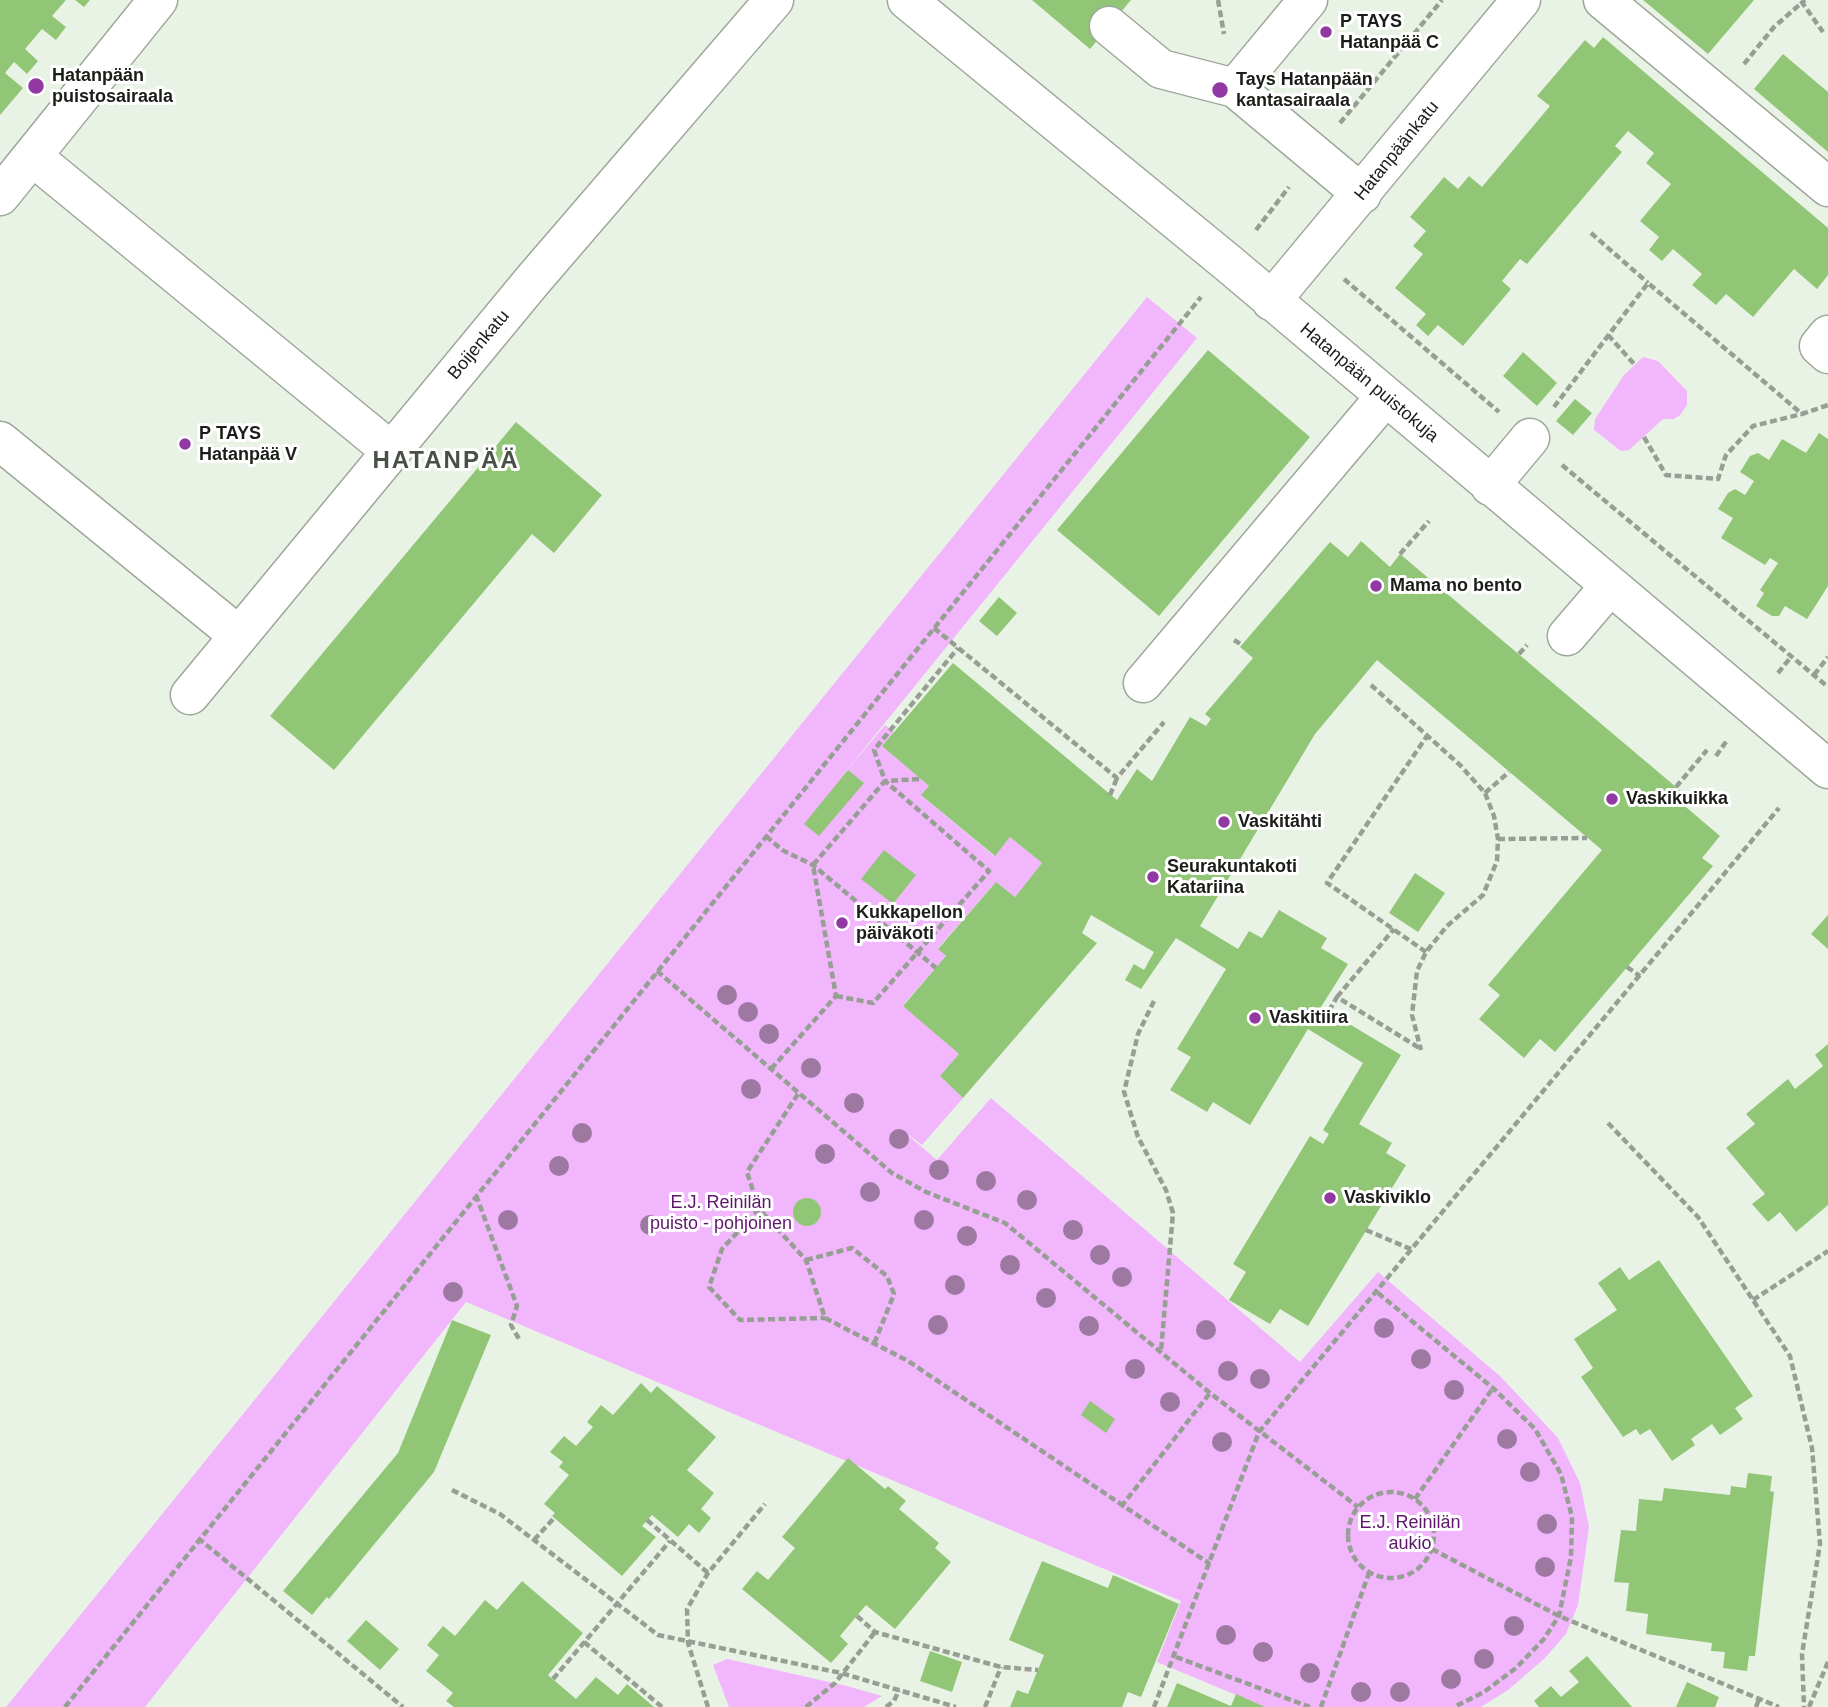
<!DOCTYPE html>
<meta charset="utf-8">
<style>
body{margin:0}
canvas{display:block;background:#e9f3e5}
</style>
<canvas width="1828" height="1707"></canvas>
<script>
const ctx = document.querySelector('canvas').getContext('2d');
ctx.lineJoin = 'round';
function paint(path, color) { ctx.fillStyle = color; ctx.fill(path, 'evenodd'); }
const shape = rows => new Path2D(rows.map(r => 'M' + r).join(''));
function strokePath(path, color, width, dash) { ctx.strokeStyle = color; ctx.lineWidth = width; ctx.lineCap = dash ? 'butt' : 'round'; ctx.setLineDash(dash || []); ctx.stroke(path); }
function drawText(font, color, halo, rows, align = 'center') {
  ctx.font = font + ' Helvetica,sans-serif'; ctx.lineWidth = 6; ctx.setLineDash([]); ctx.textBaseline = 'middle'; ctx.strokeStyle = halo; ctx.fillStyle = color; for (const [text, x, y, turn = 0] of rows) {
    ctx.save(); ctx.translate(x, y); ctx.rotate((+turn || 0) * Math.PI / 180); ctx.textAlign = isNaN(turn) ? turn : align; if (halo) ctx.strokeText(text, 0, 0); ctx.fillText(text, 0, 0); ctx.restore();
  }
}
const green = shape([
 [1147,297,1197,338,837,782,885,725,894,732,882,746,929,786,922,796,994,856,1010,837,1042,863,1015,897,996,882,938,948,946,956,903,1005,959,1054,940,1076,963,1098,922,1145,902,1130,937,1160,991,1098,1300,1362,1378,1272,1501,1377,1558,1438,1580,1483,1589,1527,1578,1605,1566,1634,1544,1659,1508,1690,1481,1707,1265,1707,1157,1662,1181,1601,466,1302,145,1707,6,1707],
 [1643,357,1658,361,1687,391,1687,405,1680,415,1674,419,1663,419,1629,450,1621,451,1594,430,1595,419,1624,375],
 [727,1659,847,1686,882,1696,864,1707,729,1707,713,1665]
]);
const building = shape([
 [0,0,66,0,52,16,66,27,56,40,42,29,25,49,38,61,27,74,14,62,5,73,23,88,0,115],
 [75,0,90,0,84,7],
 [1032,0,1131,0,1090,49],
 [1643,0,1754,0,1708,54],
 [1603,37,1828,228,1828,275,1817,289,1794,269,1753,317,1726,294,1716,305,1692,285,1702,274,1673,249,1662,261,1649,250,1659,237,1640,221,1671,184,1646,163,1654,153,1628,131,1615,146,1622,152,1527,264,1520,259,1502,281,1511,289,1463,346,1438,325,1428,336,1416,325,1426,314,1395,288,1423,254,1413,246,1426,231,1410,217,1444,177,1458,189,1469,176,1482,187,1550,106,1537,96,1585,40,1594,48],
 [1783,54,1828,92,1828,152,1754,89],
 [1208,350,1310,437,1159,616,1057,530],
 [1523,352,1557,383,1537,406,1503,376],
 [1575,399,1592,413,1573,435,1556,421],
 [516,422,602,495,554,553,532,534,334,770,270,716],
 [1819,433,1828,439,1828,586,1807,619,1785,606,1779,616,1772,616,1756,606,1764,593,1760,590,1778,563,1770,558,1765,565,1721,538,1733,518,1718,509,1728,493,1735,489,1745,495,1754,481,1740,472,1750,456,1758,453,1769,460,1782,439,1806,453],
 [1361,541,1390,567,1400,554,1676,787,1686,796,1680,802,1720,836,1702,858,1713,866,1555,1052,1540,1039,1524,1058,1479,1019,1500,995,1488,985,1602,850,1377,660,1315,734,1200,926,1238,949,1249,931,1262,938,1279,910,1327,938,1321,948,1348,964,1321,1007,1401,1055,1359,1124,1392,1143,1386,1153,1406,1165,1308,1326,1280,1309,1270,1324,1229,1300,1246,1272,1233,1264,1310,1136,1323,1144,1329,1134,1323,1130,1363,1063,1308,1029,1250,1125,1213,1102,1207,1112,1170,1090,1191,1057,1177,1049,1226,969,1176,938,1141,989,1125,980,1134,964,1144,970,1154,952,1091,915,1082,933,1097,943,963,1098,940,1076,959,1054,903,1006,946,956,938,949,996,882,1015,897,1042,863,1010,837,995,856,921,795,929,786,882,746,953,663,1117,800,1137,769,1152,781,1190,717,1206,726,1211,719,1205,714,1253,658,1240,647,1330,542,1348,557],
 [999,597,1017,613,997,636,979,621],
 [848,770,864,783,819,836,804,824],
 [884,850,916,875,893,904,861,879],
 [1415,873,1445,893,1418,932,1389,913],
 [1828,915,1828,949,1811,934],
 [1828,1044,1828,1205,1796,1232,1780,1212,1768,1222,1752,1204,1765,1194,1726,1148,1755,1124,1746,1114,1788,1079,1795,1089,1823,1066,1815,1055],
 '793 1212a14 14 0 1 1 28 0a14 14 0 1 1-28 0Z',
 [1659,1260,1753,1396,1735,1408,1743,1419,1720,1435,1712,1424,1691,1439,1695,1445,1672,1461,1650,1429,1640,1435,1636,1429,1623,1437,1581,1377,1593,1368,1574,1339,1617,1310,1598,1283,1620,1267,1629,1280],
 [452,1320,491,1335,434,1472,329,1599,327,1597,312,1615,283,1591,398,1453],
 [641,1383,651,1393,657,1386,716,1437,687,1470,714,1493,701,1509,711,1518,699,1533,689,1524,678,1537,652,1515,642,1526,656,1537,622,1576,552,1516,555,1513,544,1504,569,1475,559,1467,563,1462,550,1452,564,1436,576,1446,593,1427,587,1422,601,1405,613,1415],
 [1090,1401,1115,1419,1106,1433,1081,1415],
 [848,1458,885,1489,888,1486,906,1501,899,1509,939,1543,935,1548,951,1562,895,1629,866,1605,840,1636,848,1644,831,1663,742,1589,757,1571,768,1580,795,1548,782,1537],
 [1748,1473,1772,1476,1770,1491,1774,1492,1755,1656,1749,1656,1747,1671,1723,1668,1725,1652,1711,1651,1712,1643,1646,1634,1648,1614,1626,1611,1629,1583,1614,1582,1621,1530,1636,1531,1639,1499,1662,1501,1664,1488,1730,1495,1731,1486,1746,1488],
 [1042,1561,1108,1588,1113,1575,1179,1604,1141,1697,1128,1692,1122,1707,1010,1707,1017,1690,1028,1694,1044,1655,1009,1640],
 [522,1581,583,1633,548,1675,576,1699,596,1677,618,1695,627,1684,654,1707,454,1707,446,1701,453,1693,426,1671,439,1655,427,1645,443,1626,455,1636,485,1600,497,1610],
 [366,1620,399,1649,380,1670,347,1641],
 [930,1651,962,1662,952,1692,920,1681],
 [1587,1656,1632,1707,1539,1707,1534,1701,1551,1686,1561,1697,1579,1682,1569,1671],
 [1687,1682,1719,1697,1715,1707,1676,1707],
 [1177,1683,1231,1706,1236,1694,1265,1707,1167,1707]
]);
const path = shape([
 [1218,0,1224,34],
 [1801,1,1823,32],
 [1744,64,1774,27,1805,0],
 [1340,123,1442,0],
 [1256,230,1289,187],
 [1591,233,1648,283],
 [1344,279,1499,412],
 [1608,335,1635,365],
 [1554,407,1648,283,1802,414,1828,405],
 [1644,437,1666,475,1718,479,1726,455,1753,426,1802,414],
 [1562,465,1828,687],
 [1400,554,1429,521],
 [934,628,1117,778,1164,722],
 [1234,640,1242,645],
 [1519,654,1527,645],
 [1778,673,1791,657],
 [1814,675,1828,657],
 [1371,685,1461,766,1485,793,1494,816,1498,839,1497,861,1483,895,1447,926,1426,952,1417,971,1412,1015,1421,1050],
 [1716,756,1728,739],
 [1676,787,1707,750],
 [1485,793,1509,772],
 [1110,795,1117,778],
 [766,836,782,850,813,865,936,968],
 [1498,839,1587,838],
 [1426,952,1327,883,1427,736],
 [1627,967,1640,976],
 [657,971,892,1173,926,1192,1005,1223,1210,1393,1358,1507],
 [836,996,873,1003,989,871,885,781,920,779],
 [1337,997,1394,929],
 [1154,1001,1138,1034,1124,1092,1138,1137,1166,1190,1173,1213,1161,1351],
 [1329,1011,1337,997,1421,1049],
 [771,1069,836,996,813,865,885,781,874,750,958,648],
 [798,1094,747,1172,759,1209,806,1260,825,1318,908,1361,1210,1564],
 [1608,1123,1698,1217,1790,1356,1812,1448,1820,1544,1802,1654,1804,1707],
 [476,1195,517,1306,511,1325,519,1339],
 [759,1209,722,1249,709,1287,740,1320,825,1318],
 [1366,1230,1413,1250],
 [806,1260,852,1248,887,1276,894,1294,874,1344],
 [1378,1293,1493,1388,1535,1429,1561,1474,1572,1517,1571,1557,1559,1616,1543,1640,1516,1668,1484,1692,1454,1707],
 [1753,1300,1828,1251],
 [452,1490,500,1514,658,1635,841,1673,956,1707],
 '1348 1535a43 43 0 1 1 86 0a43 43 0 1 1-86 0Z',
 [1415,1499,1493,1388],
 [1121,1507,1210,1393],
 [647,1520,708,1573],
 [198,1538,403,1707],
 [534,1540,554,1518],
 [1432,1549,1559,1616,1779,1707],
 [857,1616,875,1632,1001,1667,1038,1670],
 [584,1642,662,1707],
 [1176,1657,1310,1707],
 [553,1679,670,1541],
 [65,1707,1201,297],
 [708,1707,688,1643,687,1609,708,1573,765,1504],
 [806,1707,835,1683,875,1632],
 [886,1707,894,1701,899,1690],
 [985,1707,1001,1667],
 [1154,1707,1259,1432,1779,808],
 [1321,1707,1369,1573],
 [1756,1707,1759,1699],
 [1809,1707,1828,1662]
]);
const minor = shape([
 [907,0,1228,263,1828,769],
 [1308,0,1235,88,1362,194],
 [1603,0,1828,187],
 [1109,26,1161,69,1235,88],
 [33,157,391,451],
 [0,196,158,0],
 [1271,301,1521,0],
 [1828,335,1819,346,1828,354],
 [0,441,238,635],
 [1490,486,1530,438],
 [1567,636,1609,587],
 [1143,683,1385,397],
 [190,695,533,280,774,0]
]);
const trees = [
 [727,995],
 [748,1012],
 [769,1034],
 [811,1068],
 [751,1089],
 [854,1103],
 [582,1133],
 [899,1139],
 [825,1154],
 [559,1166],
 [939,1170],
 [986,1181],
 [870,1192],
 [1027,1200],
 [508,1220],
 [924,1220],
 [650,1225],
 [1073,1230],
 [967,1236],
 [1100,1255],
 [1010,1265],
 [1122,1277],
 [955,1285],
 [453,1292],
 [1046,1298],
 [938,1325],
 [1089,1326],
 [1384,1328],
 [1206,1330],
 [1421,1359],
 [1135,1369],
 [1228,1371],
 [1260,1379],
 [1454,1390],
 [1170,1402],
 [1507,1439],
 [1222,1442],
 [1530,1472],
 [1547,1524],
 [1545,1567],
 [1514,1626],
 [1226,1635],
 [1263,1652],
 [1484,1659],
 [1310,1673],
 [1451,1679],
 [1361,1692],
 [1400,1692]
];
const markers = [
 [1326,32,7,"#9238a3"],
 [36,86,9,"#9238a3"],
 [1220,90,9,"#9238a3"],
 [185,444,7,"#9238a3"],
 [1376,586,7,"#9238a3"],
 [1612,799,7,"#9238a3"],
 [1224,822,7,"#9238a3"],
 [1153,877,7,"#9238a3"],
 [842,923,7,"#9238a3"],
 [1255,1018,7,"#9238a3"],
 [1330,1198,7,"#9238a3"]
];
const poiNames = [
 ["P TAYS",1340,22],
 ["Hatanpää C",1340,43],
 ["Hatanpään",52,76],
 ["puistosairaala",52,97],
 ["Tays Hatanpään",1236,80],
 ["kantasairaala",1236,101],
 ["P TAYS",199,434],
 ["Hatanpää V",199,455],
 ["Mama no bento",1390,586],
 ["Vaskikuikka",1626,799],
 ["Vaskitähti",1238,822],
 ["Seurakuntakoti",1167,867],
 ["Katariina",1167,888],
 ["Kukkapellon",856,913],
 ["päiväkoti",856,934],
 ["Vaskitiira",1269,1018],
 ["Vaskiviklo",1344,1198]
];
const streetNames = [
 ["Hatanpäänkatu",1397,151,-51],
 ["Boijenkatu",479,345,-50],
 ["Hatanpään puistokuja",1369,383,40]
];
const parkNames = [
 ["E.J. Reinilän",721,1203],
 ["puisto - pohjoinen",721,1224],
 ["E.J. Reinilän",1410,1523],
 ["aukio",1410,1544]
];
const districtNames = [
 ["HATANPÄÄ",446,461]
];
paint(green, '#f2b6fd');
paint(building, '#92c677');
strokePath(minor, '#9ea79a', 41);
strokePath(path, '#979e93', 4.5, [7, 3.5]);
strokePath(minor, '#fff', 38);
ctx.fillStyle = '#9d79a2';
for (const [x, y] of trees) { ctx.beginPath(); ctx.arc(x, y, 10, 0, 2 * Math.PI); ctx.fill(); }
for (const [x, y, r, color] of markers) { const dot = new Path2D(); dot.arc(x, y, r, 0, 2 * Math.PI); ctx.fillStyle = color; ctx.fill(dot); strokePath(dot, '#fff', 2.5); }
drawText('bold 18px', '#1a1d18', '#fff', poiNames, 'left');
drawText('18px', '#1a1d18', '#fff', streetNames);
drawText('18px', '#5f156c', '#fff', parkNames);
ctx.letterSpacing = '2px';
drawText('bold 24px', '#495145', '#fff', districtNames);
ctx.letterSpacing = '0px';
</script>
